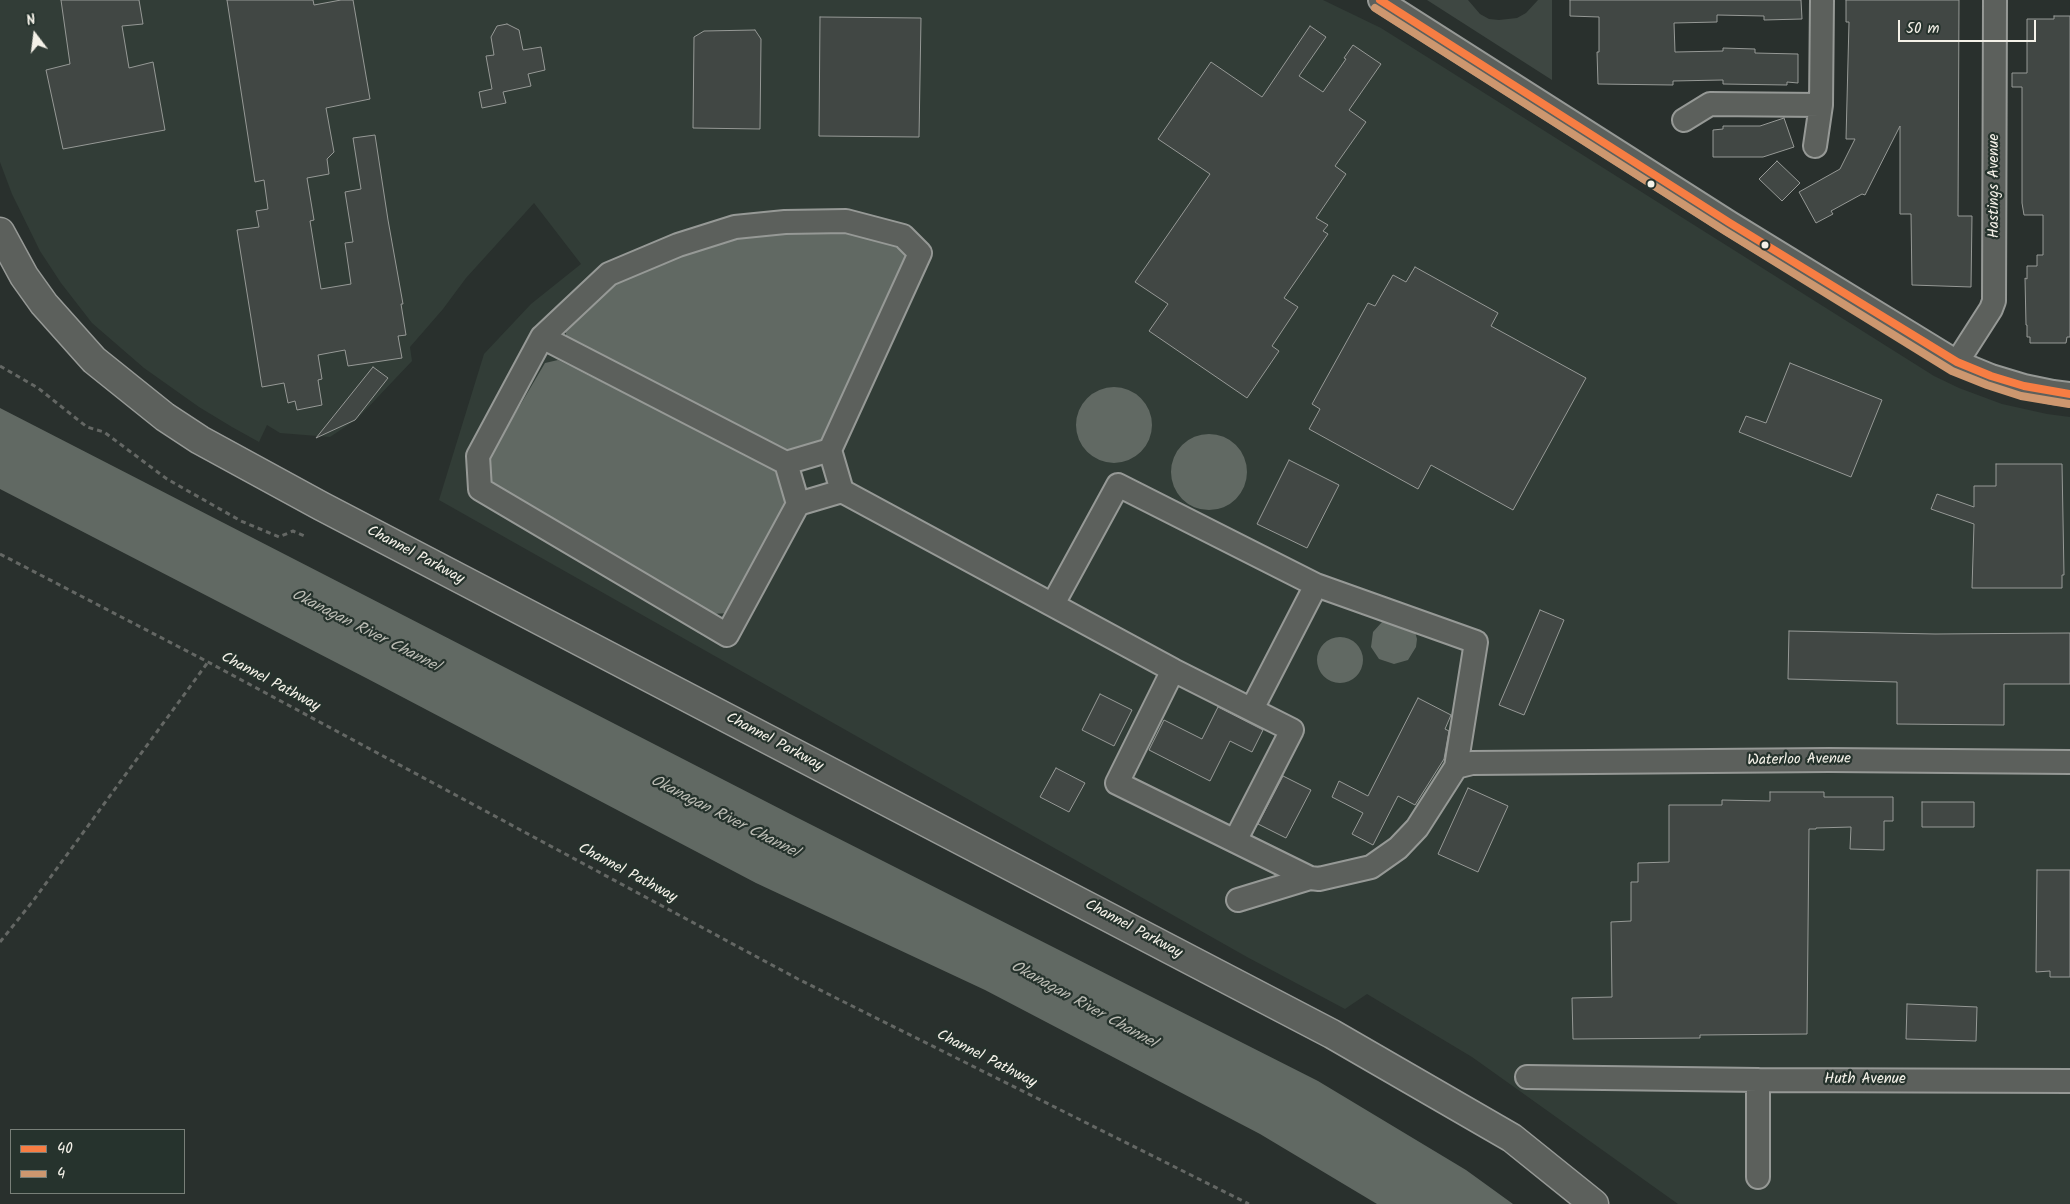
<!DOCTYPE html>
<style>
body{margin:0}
#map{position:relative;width:2070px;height:1204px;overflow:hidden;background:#29302d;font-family:Kalam,sans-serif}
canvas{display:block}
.legend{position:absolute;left:10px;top:1129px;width:175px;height:65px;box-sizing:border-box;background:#26332d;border:1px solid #787f78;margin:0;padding:6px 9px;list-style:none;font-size:15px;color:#f4f1e8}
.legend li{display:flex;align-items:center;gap:10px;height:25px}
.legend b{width:25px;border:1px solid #787f78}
.north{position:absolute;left:10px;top:10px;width:50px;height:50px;-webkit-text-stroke:4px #26332d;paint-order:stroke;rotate:345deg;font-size:14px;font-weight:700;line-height:20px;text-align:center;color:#f4f1e8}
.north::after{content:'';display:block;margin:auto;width:18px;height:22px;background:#f4f1e8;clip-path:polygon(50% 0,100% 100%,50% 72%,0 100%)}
.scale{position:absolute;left:1898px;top:20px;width:138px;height:22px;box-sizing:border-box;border:2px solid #f4f1e8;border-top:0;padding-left:6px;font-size:15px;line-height:18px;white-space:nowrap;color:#f4f1e8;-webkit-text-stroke:4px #26332d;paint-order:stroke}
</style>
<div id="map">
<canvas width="2070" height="1204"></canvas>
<ul class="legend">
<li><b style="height:6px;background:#f77d43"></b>40</li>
<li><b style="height:6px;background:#cd976f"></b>4</li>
</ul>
<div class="north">N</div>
<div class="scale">50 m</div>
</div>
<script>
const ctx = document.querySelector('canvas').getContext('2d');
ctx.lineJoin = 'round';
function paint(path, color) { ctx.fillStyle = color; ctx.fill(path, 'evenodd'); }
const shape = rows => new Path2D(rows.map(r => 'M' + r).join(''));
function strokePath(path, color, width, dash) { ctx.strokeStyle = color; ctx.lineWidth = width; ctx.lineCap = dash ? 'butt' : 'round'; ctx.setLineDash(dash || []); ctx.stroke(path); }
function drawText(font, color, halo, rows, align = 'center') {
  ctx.font = font + ' Kalam,sans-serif'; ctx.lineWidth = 4.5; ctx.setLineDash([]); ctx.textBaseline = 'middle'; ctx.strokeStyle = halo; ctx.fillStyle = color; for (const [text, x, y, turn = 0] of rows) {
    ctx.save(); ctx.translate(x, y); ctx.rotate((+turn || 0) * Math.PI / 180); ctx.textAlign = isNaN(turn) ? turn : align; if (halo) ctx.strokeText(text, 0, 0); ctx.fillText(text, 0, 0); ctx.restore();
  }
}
const built = shape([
 [0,0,1323,0,1381,28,1934,376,1959,388,2002,404,2047,414,2070,417,2070,1204,1678,1204,1472,1057,1367,994,1345,1009,1247,957,439,500,484,354,531,304,581,264,534,203,466,278,443,309,410,347,412,361,357,419,330,437,280,433,267,425,259,442,232,427,199,407,144,368,92,323,61,283,40,251,12,194,0,162]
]);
const green = shape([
 [1427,0,1468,0,1480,14,1489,19,1499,20,1517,18,1526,13,1538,0,1552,0,1552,80]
]);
const water = shape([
 [794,228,883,237,903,248,906,257,820,442,793,455,566,340,566,330,617,281,705,244],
 [558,360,778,470,788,498,732,613,710,614,493,487,485,465,545,363],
 '1076 425a38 38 0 1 1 76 0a38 38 0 1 1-76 0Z',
 [0,408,796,817,1318,1081,1466,1170,1513,1204,1377,1204,1260,1134,985,990,756,883,368,679,0,489],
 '1171 472a38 38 0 1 1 76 0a38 38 0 1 1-76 0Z',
 [1390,619,1415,632,1417,639,1416,647,1408,660,1394,664,1379,659,1371,647,1373,632,1382,622],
 '1317 660a23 23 0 1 1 46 0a23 23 0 1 1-46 0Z'
]);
const building = shape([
 [61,0,139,0,143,24,122,26,129,68,153,62,165,130,63,149,46,70,70,64,61,0],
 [227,0,313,0,314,5,341,0,353,0,370,99,326,108,334,152,327,159,329,174,307,178,314,220,310,221,321,289,351,284,345,243,353,242,345,192,361,189,353,138,375,135,388,220,403,304,401,304,406,335,398,336,402,358,348,366,345,350,318,355,322,379,318,380,322,405,297,410,295,401,288,403,284,383,262,387,237,230,259,227,256,211,268,209,264,180,255,182,227,0],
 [1570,0,1801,0,1802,19,1764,20,1764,16,1717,15,1717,22,1674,23,1675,52,1723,51,1723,48,1755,49,1755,53,1798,54,1798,83,1787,82,1787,85,1723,84,1723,80,1673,81,1673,85,1598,84,1597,52,1599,52,1599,17,1570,16,1570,0],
 [1846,0,1959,0,1958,216,1972,216,1971,287,1912,285,1911,214,1900,214,1900,126,1865,195,1862,194,1831,211,1833,214,1816,223,1799,192,1840,169,1855,139,1846,139,1849,22,1846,22,1846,0],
 [2054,16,2070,16,2070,337,2067,337,2066,343,2030,343,2030,337,2027,337,2027,325,2026,325,2025,278,2027,279,2027,266,2037,266,2037,255,2043,255,2043,215,2024,215,2022,203,2022,87,2012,87,2012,73,2027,73,2027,19,2054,19,2054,16],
 [820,17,921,18,919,137,819,136,820,17],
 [507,24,519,30,523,50,541,47,545,70,528,74,531,86,503,92,506,103,482,108,479,92,492,89,486,56,494,55,491,37,497,26,507,24],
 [1310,26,1326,37,1299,76,1323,92,1346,59,1344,58,1353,45,1381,64,1349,110,1366,122,1335,166,1346,174,1316,218,1328,225,1323,231,1328,234,1284,298,1298,307,1272,346,1279,351,1247,398,1149,331,1168,304,1135,282,1210,174,1158,139,1211,62,1262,97,1310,26],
 [755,30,761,39,760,129,693,128,694,37,704,31,755,30],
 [1784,118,1794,147,1763,157,1713,157,1713,130,1723,129,1723,126,1760,126,1784,118],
 [1777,161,1800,183,1782,201,1759,179,1777,161],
 [1415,267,1498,313,1491,326,1586,378,1513,510,1431,465,1418,489,1309,429,1320,409,1312,404,1368,303,1375,306,1393,275,1406,282,1415,267],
 [1790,363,1882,400,1851,477,1739,432,1746,416,1766,423,1790,363],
 [373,367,388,378,355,420,316,438,373,367],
 [1289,460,1339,485,1307,548,1257,524,1289,460],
 [1996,464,2062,464,2064,575,2062,575,2062,588,1972,588,1974,524,1931,509,1937,494,1974,507,1974,486,1996,486,1996,464],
 [1540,610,1564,620,1524,715,1499,705,1540,610],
 [1789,631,1935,634,2070,633,2070,684,2004,684,2004,725,1897,724,1897,682,1788,679,1789,631],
 [1100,694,1132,710,1114,746,1082,730,1100,694],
 [1418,698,1451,715,1445,729,1449,731,1444,759,1415,805,1398,796,1373,845,1352,834,1363,813,1332,797,1339,781,1368,796,1418,698],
 [1218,707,1263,730,1252,752,1230,741,1210,781,1149,750,1164,720,1202,739,1218,707],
 [1056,768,1085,783,1069,812,1040,797,1056,768],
 [1283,776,1311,790,1286,838,1258,824,1283,776],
 [1468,788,1508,806,1478,872,1438,854,1468,788],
 [1770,792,1824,792,1824,797,1893,797,1893,821,1884,821,1884,850,1850,849,1851,827,1816,828,1816,829,1809,829,1807,1034,1700,1035,1700,1038,1573,1039,1572,998,1612,997,1611,922,1631,921,1631,882,1638,882,1638,863,1669,862,1669,805,1722,805,1722,800,1770,801,1770,792],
 [1922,802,1974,802,1974,827,1922,827,1922,802],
 [2037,870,2070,870,2070,977,2050,977,2050,971,2036,972,2037,870],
 [1907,1004,1977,1007,1976,1041,1906,1039,1907,1004]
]);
const path = shape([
 [0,366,38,388,87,427,104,432,167,479,241,521,279,537,293,531,307,537],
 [0,554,208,662,798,979,1249,1204],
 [0,942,33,901,208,662]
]);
const minor = shape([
 [1380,0,1730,223,1957,362,1991,376,2024,386,2053,392,2070,394],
 [1684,120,1710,104,1821,105],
 [1815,146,1821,105,1822,0],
 [542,337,478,456,480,489,727,635,798,504,786,463],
 [1957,362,1991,309,1994,301,1995,0],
 [830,450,786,463,542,337,609,274,678,245,735,227,785,222,846,221,903,236,920,253,830,450,842,491,1173,670,1117,783,1310,878,1319,879,1371,867,1398,848,1417,828,1456,767,1472,763,1829,760,2070,762],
 [798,504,842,491],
 [1053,604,1118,485,1316,585,1476,642,1456,767],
 [1173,670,1292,730,1235,841],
 [1252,709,1316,585],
 [1238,900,1310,878],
 [1527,1077,1758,1080],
 [1758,1177,1758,1080,2070,1081]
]);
const highway = shape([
 [0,232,24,276,44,304,94,360,165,417,200,440,321,506,1332,1034,1512,1138,1594,1204]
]);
const bus1 = shape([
 [1380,0,1730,223,1957,362,1991,376,2024,386,2070,394]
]);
const bus2 = shape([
 [1375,8,1725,231,1952,371,1987,385,2021,396,2069,404]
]);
const markers = [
 [1651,184,4.5,"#f4f1e8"],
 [1765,245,4.5,"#f4f1e8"]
];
const streetNames = [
 ["Hastings Avenue",1995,186,-90],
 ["Channel Parkway",415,556,28],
 ["Channel Pathway",270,683,28],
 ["Channel Parkway",774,743,28],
 ["Waterloo Avenue",1799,761,-1],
 ["Channel Pathway",627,874,28],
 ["Channel Parkway",1133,930,28],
 ["Channel Pathway",986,1060,27],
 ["Huth Avenue",1865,1080]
];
const waterNames = [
 ["Okanagan River Channel",365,632,27],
 ["Okanagan River Channel",724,818,27],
 ["Okanagan River Channel",1083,1006,29]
];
paint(built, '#323d37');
paint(green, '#3e4742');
paint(water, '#616963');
paint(building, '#414744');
strokePath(building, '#969996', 1);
strokePath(minor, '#969996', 26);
strokePath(highway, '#969996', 31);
strokePath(path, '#646764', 3, [5, 4]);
strokePath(minor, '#5c605c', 22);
strokePath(highway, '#5c605c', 28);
strokePath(bus1, '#f77d43', 8);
strokePath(bus2, '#cd976f', 8);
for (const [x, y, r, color] of markers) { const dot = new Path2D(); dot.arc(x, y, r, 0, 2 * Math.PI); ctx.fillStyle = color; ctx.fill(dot); strokePath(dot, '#26332d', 2); }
drawText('15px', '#f4f1e8', '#26332d', streetNames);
drawText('italic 16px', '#bcbdb5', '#26332d', waterNames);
</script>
